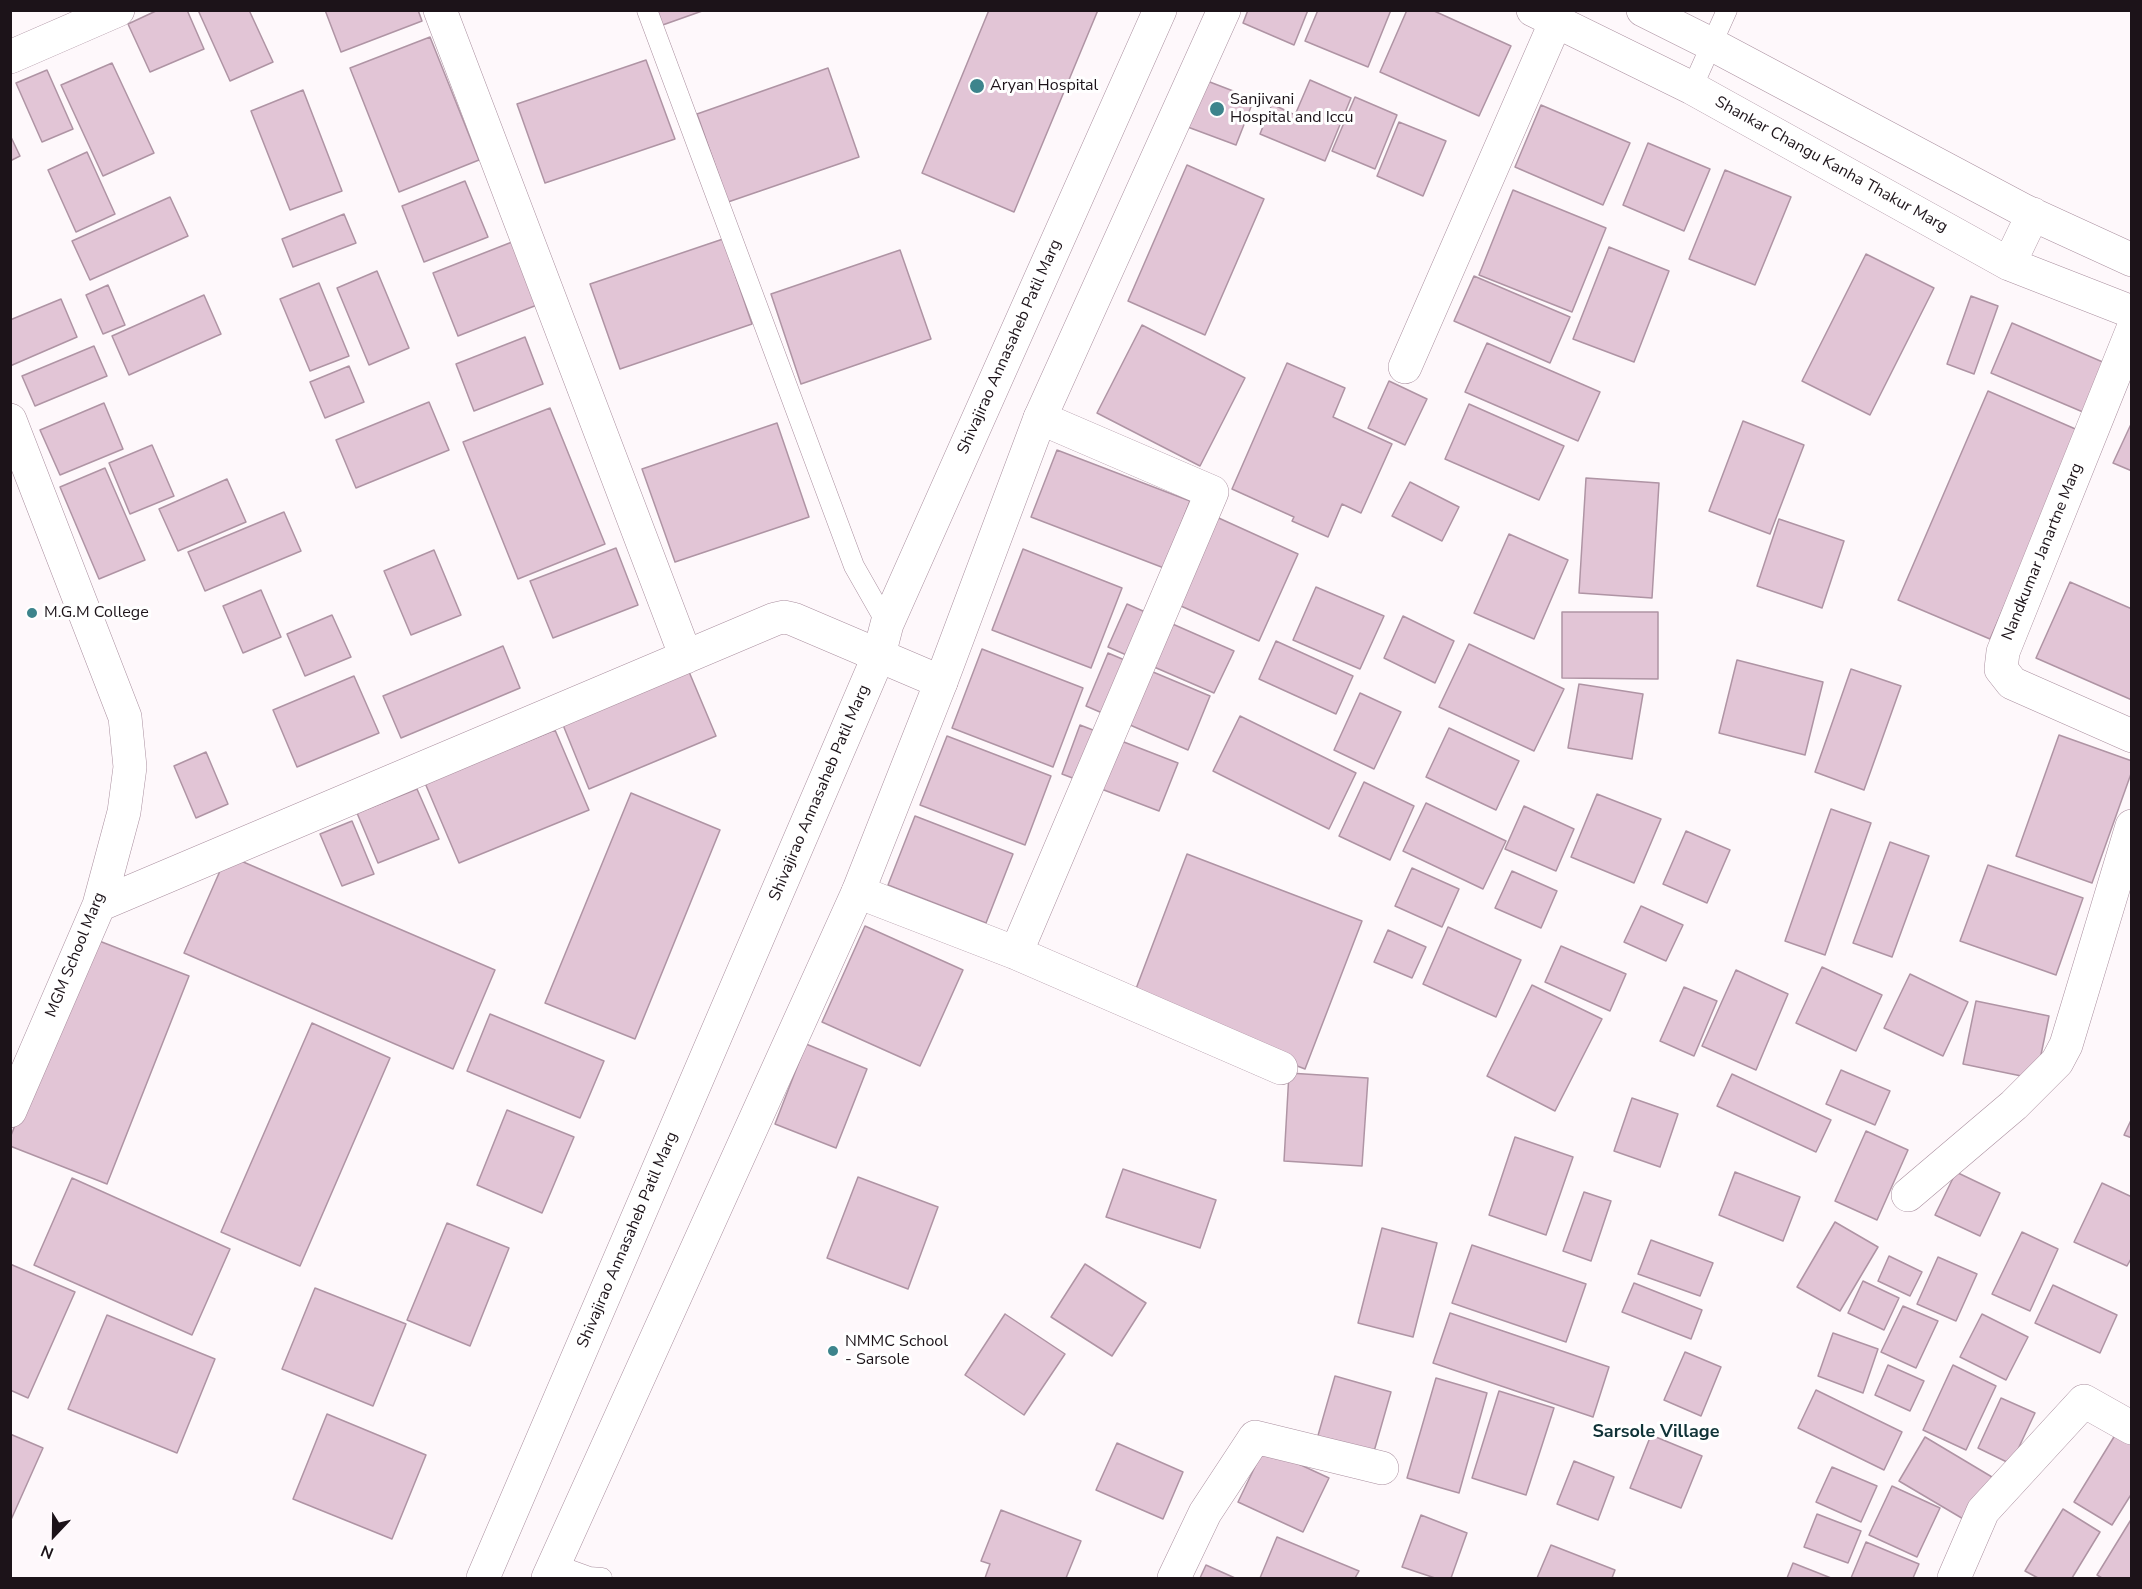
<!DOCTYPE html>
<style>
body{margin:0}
#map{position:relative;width:2142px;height:1589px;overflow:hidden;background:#fef8fb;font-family:"Nunito Sans",sans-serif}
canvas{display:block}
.frame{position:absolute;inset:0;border:12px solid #1c1319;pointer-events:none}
.north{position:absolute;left:24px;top:1505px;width:60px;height:60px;-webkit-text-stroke:4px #fff;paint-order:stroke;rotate:202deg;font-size:16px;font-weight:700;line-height:24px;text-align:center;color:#1c1319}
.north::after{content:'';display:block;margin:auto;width:21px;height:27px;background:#1c1319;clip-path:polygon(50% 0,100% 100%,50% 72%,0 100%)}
</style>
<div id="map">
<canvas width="2142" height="1589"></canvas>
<div class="frame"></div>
<div class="north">N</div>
</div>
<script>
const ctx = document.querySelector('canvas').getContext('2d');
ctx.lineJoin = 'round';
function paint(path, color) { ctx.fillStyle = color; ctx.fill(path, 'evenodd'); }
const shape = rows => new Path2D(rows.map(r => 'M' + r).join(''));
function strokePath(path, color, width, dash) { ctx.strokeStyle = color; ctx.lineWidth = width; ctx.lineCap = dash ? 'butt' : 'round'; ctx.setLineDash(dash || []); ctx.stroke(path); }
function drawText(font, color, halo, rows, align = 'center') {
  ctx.font = font + ' "Nunito Sans",sans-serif'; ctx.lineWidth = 6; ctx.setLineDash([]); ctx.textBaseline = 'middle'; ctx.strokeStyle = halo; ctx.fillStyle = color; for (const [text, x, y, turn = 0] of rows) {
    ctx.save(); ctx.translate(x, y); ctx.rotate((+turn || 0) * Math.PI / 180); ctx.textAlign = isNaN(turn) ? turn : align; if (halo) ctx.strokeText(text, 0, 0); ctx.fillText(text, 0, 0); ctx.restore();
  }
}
const building = shape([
 [158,10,187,10,204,49,150,72,128,24,158,10],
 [198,10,249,10,273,62,230,81,198,10],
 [325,10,418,10,422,21,341,52,325,10],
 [651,10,705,10,657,27,651,10],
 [989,10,1098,10,1014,212,922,173,989,10],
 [1248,10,1308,10,1294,45,1243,23,1248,10],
 [1318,10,1391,10,1368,67,1305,41,1318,10],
 [1407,10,1432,10,1511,46,1479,116,1380,72,1407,10],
 [430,37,479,160,399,192,350,68,430,37],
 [646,60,675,139,545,183,517,104,646,60],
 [112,63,154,153,103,176,61,85,112,63],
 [828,68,859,157,728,202,697,114,828,68],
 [47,70,73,129,42,142,16,83,47,70],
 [1202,79,1254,99,1236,145,1185,126,1202,79],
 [1310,80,1351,98,1325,161,1260,134,1272,104,1295,115,1310,80],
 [303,90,342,191,290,210,251,111,303,90],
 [1355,97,1397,115,1375,169,1332,151,1355,97],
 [1541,105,1630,143,1603,205,1515,167,1541,105],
 [1399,122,1446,141,1423,196,1377,176,1399,122],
 [10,135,20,156,10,161,10,135],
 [1648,143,1710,169,1684,231,1623,205,1648,143],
 [87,152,115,214,76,232,48,170,87,152],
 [1187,165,1264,199,1205,335,1128,301,1187,165],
 [1725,170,1791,197,1755,285,1689,259,1725,170],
 [465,181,488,237,424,262,402,206,465,181],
 [1513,190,1606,228,1572,312,1479,275,1513,190],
 [170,197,188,236,90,280,72,241,170,197],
 [344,214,356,243,293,267,282,239,344,214],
 [723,239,752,324,620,369,590,284,723,239],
 [512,242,537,305,458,336,433,273,512,242],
 [1609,247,1669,271,1634,362,1573,339,1609,247],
 [900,250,931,339,801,384,771,294,900,250],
 [1866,254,1934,288,1870,415,1802,381,1866,254],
 [377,271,409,348,369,365,337,288,377,271],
 [1474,276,1570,317,1550,363,1454,321,1474,276],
 [319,283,349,356,310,371,280,299,319,283],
 [108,285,125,325,103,334,86,295,108,285],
 [204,295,221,334,129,375,112,336,204,295],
 [1971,296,1998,306,1974,374,1947,364,1971,296],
 [61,299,77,337,10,366,10,320,61,299],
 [2012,323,2112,366,2090,415,1991,373,2012,323],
 [1142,325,1245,378,1200,466,1097,413,1142,325],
 [525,337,543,384,474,411,456,364,525,337],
 [1487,343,1600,392,1578,441,1465,392,1487,343],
 [94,346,107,376,35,406,22,376,94,346],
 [1287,363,1345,388,1333,417,1392,444,1361,513,1342,504,1328,537,1292,521,1294,517,1232,489,1287,363],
 [349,366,364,402,325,418,310,382,349,366],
 [1389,381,1427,399,1405,445,1368,428,1389,381],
 [1988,391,2080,431,1990,639,1898,600,1988,391],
 [429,402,449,450,356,488,336,440,429,402],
 [104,403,123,449,60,475,40,430,104,403],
 [1469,404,1564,446,1539,500,1445,459,1469,404],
 [550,408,605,544,518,579,463,442,550,408],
 [1743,421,1804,445,1770,534,1709,511,1743,421],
 [2132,422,2132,471,2113,463,2132,422],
 [777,423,809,517,675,562,642,469,777,423],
 [152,445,174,496,130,514,109,463,152,445],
 [1057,450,1190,501,1164,568,1031,517,1057,450],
 [105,468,145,560,99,579,60,487,105,468],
 [1586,478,1659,483,1652,598,1579,593,1586,478],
 [227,479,246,522,178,551,159,509,227,479],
 [1410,482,1459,507,1442,541,1392,516,1410,482],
 [284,512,301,551,205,591,188,552,284,512],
 [1212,515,1298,554,1259,641,1172,602,1212,515],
 [1779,519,1844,541,1822,608,1757,586,1779,519],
 [1509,534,1568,560,1534,639,1474,613,1509,534],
 [616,548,638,605,553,638,530,581,616,548],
 [1023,549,1122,588,1091,668,992,630,1023,549],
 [434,550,461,615,411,635,384,571,434,550],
 [2070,582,2132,609,2132,700,2036,658,2070,582],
 [1316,587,1384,616,1360,669,1293,640,1316,587],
 [261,590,281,637,243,653,223,606,261,590],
 [1127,604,1234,651,1214,693,1108,647,1127,604],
 [1562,612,1658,612,1658,679,1562,678,1562,612],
 [332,615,351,657,305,676,287,634,332,615],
 [1403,616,1454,641,1435,683,1384,658,1403,616],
 [1276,641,1353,676,1336,714,1259,679,1276,641],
 [1469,644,1564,689,1534,751,1439,707,1469,644],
 [503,646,520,688,401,738,383,696,503,646],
 [982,649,1083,688,1053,767,952,728,982,649],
 [1108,653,1210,696,1188,750,1086,706,1108,653],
 [1737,660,1823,682,1805,755,1719,733,1737,660],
 [687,667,716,736,589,789,561,720,687,667],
 [1851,669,1901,686,1864,790,1815,772,1851,669],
 [354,676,379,733,297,767,273,710,354,676],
 [1579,684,1643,694,1632,759,1568,748,1579,684],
 [1360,693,1401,712,1374,769,1334,750,1360,693],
 [1240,716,1356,773,1329,829,1213,771,1240,716],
 [1080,725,1178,763,1159,811,1062,774,1080,725],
 [1449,728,1519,761,1496,810,1426,777,1449,728],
 [555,730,589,810,459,863,425,783,555,730],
 [2059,735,2132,761,2132,771,2092,883,2016,856,2059,735],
 [947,736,1051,776,1025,845,920,805,947,736],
 [206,752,228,804,196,818,174,766,206,752],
 [1364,782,1414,806,1390,860,1339,836,1364,782],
 [417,789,439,839,378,863,357,813,417,789],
 [631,793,720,830,635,1039,545,1003,631,793],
 [1597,794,1661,819,1634,883,1571,857,1597,794],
 [1426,803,1506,841,1483,889,1403,851,1426,803],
 [1524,806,1574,829,1556,871,1505,849,1524,806],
 [1831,809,1871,823,1825,955,1785,941,1831,809],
 [915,816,1013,854,986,923,888,885,915,816],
 [352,821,374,874,342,886,320,834,352,821],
 [1686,831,1730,850,1707,903,1663,884,1686,831],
 [1890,842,1929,856,1892,957,1853,943,1890,842],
 [1187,854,1362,921,1305,1069,1131,1002,1187,854],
 [227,855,495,970,453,1069,184,953,227,855],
 [1988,865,2083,898,2056,975,1960,941,1988,865],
 [1412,868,1459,889,1442,927,1395,906,1412,868],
 [1512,871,1557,891,1541,928,1495,908,1512,871],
 [1641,906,1683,925,1666,961,1624,942,1641,906],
 [865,926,963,970,920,1066,822,1022,865,926],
 [1448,927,1521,960,1496,1017,1423,984,1448,927],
 [1388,930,1426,947,1412,978,1374,962,1388,930],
 [89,937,189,976,107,1184,10,1146,10,1138,89,937],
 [1561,946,1626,974,1610,1011,1545,982,1561,946],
 [1822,967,1882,995,1856,1051,1796,1023,1822,967],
 [1736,970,1788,994,1756,1070,1702,1046,1736,970],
 [1910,974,1968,1002,1943,1056,1884,1028,1910,974],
 [1532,985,1602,1019,1555,1111,1487,1076,1532,985],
 [1684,987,1717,1001,1694,1056,1660,1041,1684,987],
 [1976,1001,2049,1016,2036,1079,1963,1064,1976,1001],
 [490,1014,604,1061,580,1118,467,1071,490,1014],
 [312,1023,390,1058,300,1266,221,1232,312,1023],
 [806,1044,867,1069,836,1148,775,1124,806,1044],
 [1841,1070,1890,1091,1875,1125,1826,1104,1841,1070],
 [1289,1073,1368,1078,1362,1166,1284,1161,1289,1073],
 [1732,1074,1831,1120,1816,1152,1717,1106,1732,1074],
 [1632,1098,1678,1114,1660,1167,1614,1151,1632,1098],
 [507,1110,574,1137,542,1213,477,1185,507,1110],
 [2132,1118,2132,1138,2124,1135,2132,1118],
 [1866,1131,1908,1150,1877,1220,1835,1201,1866,1131],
 [1515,1137,1573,1157,1546,1235,1489,1215,1515,1137],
 [1123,1169,1216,1200,1200,1248,1106,1217,1123,1169],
 [1735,1172,1800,1197,1783,1241,1719,1215,1735,1172],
 [1956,1172,2000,1193,1980,1236,1935,1215,1956,1172],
 [858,1177,938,1207,908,1289,827,1258,858,1177],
 [72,1178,230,1249,192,1335,34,1265,72,1178],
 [2102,1183,2132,1197,2132,1257,2127,1266,2074,1242,2102,1183],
 [1584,1192,1611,1201,1591,1261,1563,1251,1584,1192],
 [1835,1222,1878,1247,1840,1311,1797,1287,1835,1222],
 [447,1223,509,1248,470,1346,407,1320,447,1223],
 [1382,1228,1437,1243,1413,1337,1358,1323,1382,1228],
 [2022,1232,2058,1249,2030,1311,1992,1294,2022,1232],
 [1651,1240,1713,1263,1700,1296,1638,1274,1651,1240],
 [1472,1245,1586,1284,1566,1342,1452,1303,1472,1245],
 [1889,1256,1922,1272,1910,1296,1878,1281,1889,1256],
 [1938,1257,1977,1274,1956,1321,1917,1304,1938,1257],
 [10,1264,75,1292,28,1398,10,1390,10,1264],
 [1085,1264,1146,1303,1112,1356,1051,1317,1085,1264],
 [1863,1281,1899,1298,1884,1330,1848,1313,1863,1281],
 [1634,1283,1702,1310,1691,1339,1622,1312,1634,1283],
 [2053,1285,2117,1315,2100,1353,2035,1323,2053,1285],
 [315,1288,406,1324,373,1406,282,1369,315,1288],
 [1903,1306,1938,1321,1916,1368,1881,1352,1903,1306],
 [1450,1313,1609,1367,1593,1417,1433,1363,1450,1313],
 [1005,1314,1065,1354,1024,1415,965,1375,1005,1314],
 [1982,1314,2028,1337,2006,1380,1960,1357,1982,1314],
 [107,1315,215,1359,177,1453,68,1409,107,1315],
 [1833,1333,1878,1349,1863,1393,1818,1376,1833,1333],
 [1685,1352,1721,1367,1701,1416,1664,1400,1685,1352],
 [1888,1365,1924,1381,1910,1411,1875,1395,1888,1365],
 [1953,1365,1996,1386,1966,1450,1923,1430,1953,1365],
 [1335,1376,1391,1392,1373,1455,1317,1439,1335,1376],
 [1436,1378,1487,1393,1459,1493,1407,1478,1436,1378],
 [1816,1390,1902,1432,1884,1470,1798,1428,1816,1390],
 [1499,1391,1554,1408,1526,1495,1472,1478,1499,1391],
 [2001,1398,2035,1413,2011,1464,1978,1448,2001,1398],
 [327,1414,426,1455,392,1539,293,1499,327,1414],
 [2117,1432,2132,1441,2132,1493,2112,1525,2074,1502,2117,1432],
 [10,1434,43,1448,10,1522,10,1434],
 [1651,1435,1702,1456,1681,1508,1630,1488,1651,1435],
 [1925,1437,1992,1477,1965,1520,1899,1481,1925,1437],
 [1117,1443,1183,1472,1163,1519,1096,1490,1117,1443],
 [1264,1448,1329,1478,1303,1532,1238,1502,1264,1448],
 [1574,1461,1614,1477,1598,1520,1557,1504,1574,1461],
 [1832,1467,1877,1486,1861,1522,1816,1502,1832,1467],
 [1892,1486,1940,1508,1917,1557,1869,1535,1892,1486],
 [2063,1509,2100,1532,2072,1578,2038,1578,2025,1571,2063,1509],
 [1001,1510,1081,1541,1066,1578,985,1578,990,1564,981,1561,1001,1510],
 [1817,1514,1861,1531,1848,1563,1804,1547,1817,1514],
 [1421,1515,1467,1533,1451,1578,1435,1578,1402,1567,1421,1515],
 [2132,1518,2132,1578,2102,1578,2097,1575,2132,1518],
 [1277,1537,1359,1571,1355,1578,1260,1578,1277,1537],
 [1866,1542,1919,1564,1913,1578,1851,1578,1866,1542],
 [1551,1545,1615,1570,1612,1578,1537,1578,1551,1545],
 [1793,1563,1831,1578,1787,1578,1793,1563],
 [1206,1565,1235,1578,1200,1578,1206,1565]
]);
const lane = shape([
 [647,10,854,566,887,624],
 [1692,88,1727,10],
 [553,1564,589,1577,602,1578]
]);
const street = shape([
 [440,10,686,657],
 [10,57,118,10],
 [2132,331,2003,652,2001,669,2012,683,2132,736],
 [1405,367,1556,21],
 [10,420,125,717,130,767,124,812,99,905,10,1111],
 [858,892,1016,953,1281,1068],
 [99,905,775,619,784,617,793,619,941,682],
 [1016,953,1212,492,1040,418],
 [1908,1195,2014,1105,2057,1062,2066,1045,2132,826],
 [1174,1578,1205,1513,1255,1437,1382,1468],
 [1954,1578,1983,1511,2084,1401,2132,1428]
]);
const secondary = shape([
 [1533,10,1692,88,2009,264,2132,312],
 [1643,10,1711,44,2025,211,2132,260],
 [2009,264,2033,214],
 [483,1578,879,655,887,624,1160,10],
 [548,1578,858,892,941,682,1040,418,1224,10]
]);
const markers = [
 [977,86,8,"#3d848c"],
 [1217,109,8,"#3d848c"],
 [32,613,6,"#3d848c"],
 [833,1351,6,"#3d848c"]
];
const poiNames = [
 ["Aryan Hospital",990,86],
 ["Sanjivani",1230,100],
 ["Hospital and Iccu",1230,118],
 ["M.G.M College",44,613],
 ["NMMC School",845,1342],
 ["- Sarsole",845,1360]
];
const streetNames = [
 ["Shankar Changu Kanha Thakur Marg",1831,165,29],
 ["Shivajirao Annasaheb Patil Marg",1010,347,-66],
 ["Nandkumar Janartne Marg",2043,552,-68],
 ["Shivajirao Annasaheb Patil Marg",820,793,-67],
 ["MGM School Marg",76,955,-68],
 ["Shivajirao Annasaheb Patil Marg",628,1240,-67]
];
const neighbourhoodNames = [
 ["Sarsole Village",1656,1433]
];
paint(building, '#e2c5d6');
strokePath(building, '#af94a4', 1.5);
strokePath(lane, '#aa8f9f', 21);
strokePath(street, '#aa8f9f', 34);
strokePath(secondary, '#aa8f9f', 34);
strokePath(lane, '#fff', 20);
strokePath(street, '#fff', 33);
strokePath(secondary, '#fff', 33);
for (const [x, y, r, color] of markers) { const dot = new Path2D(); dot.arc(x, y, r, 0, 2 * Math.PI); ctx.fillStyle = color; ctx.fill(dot); strokePath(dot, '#fff', 2); }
drawText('16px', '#1c1319', '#fff', poiNames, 'left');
drawText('16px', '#1c1319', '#fff', streetNames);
drawText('bold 18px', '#103337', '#fff', neighbourhoodNames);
</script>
